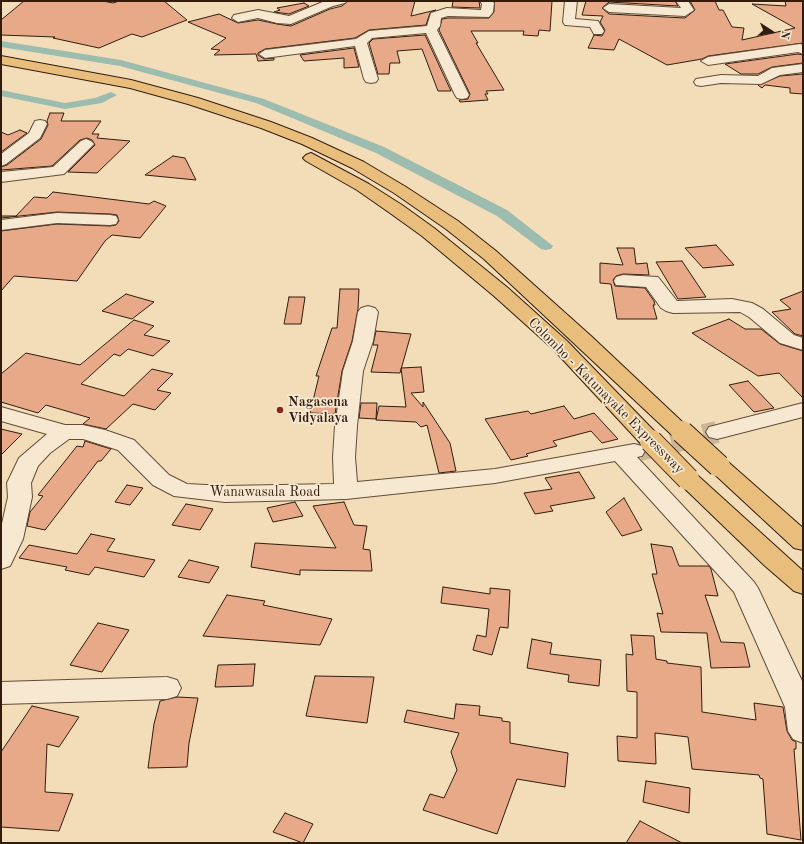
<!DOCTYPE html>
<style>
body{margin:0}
#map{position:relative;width:804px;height:844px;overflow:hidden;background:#f2ddb8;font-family:"Old Standard TT",serif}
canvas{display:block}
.frame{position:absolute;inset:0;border:2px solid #321c0d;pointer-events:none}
.north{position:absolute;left:752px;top:12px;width:40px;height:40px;-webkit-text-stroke:3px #f7e9d1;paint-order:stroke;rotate:102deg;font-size:11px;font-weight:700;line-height:16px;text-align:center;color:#321c0d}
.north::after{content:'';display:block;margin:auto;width:14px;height:18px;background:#321c0d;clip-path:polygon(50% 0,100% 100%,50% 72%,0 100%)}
</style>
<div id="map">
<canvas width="804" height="844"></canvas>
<div class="frame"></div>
<div class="north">N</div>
</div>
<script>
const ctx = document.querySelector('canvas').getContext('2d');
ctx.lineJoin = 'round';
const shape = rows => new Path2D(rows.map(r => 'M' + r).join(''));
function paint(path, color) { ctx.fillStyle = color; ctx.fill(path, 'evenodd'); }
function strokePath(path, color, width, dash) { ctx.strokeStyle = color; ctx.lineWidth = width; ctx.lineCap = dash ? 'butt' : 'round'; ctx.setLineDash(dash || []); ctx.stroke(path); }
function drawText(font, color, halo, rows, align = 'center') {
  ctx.font = font + ' "Old Standard TT",serif'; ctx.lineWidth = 3.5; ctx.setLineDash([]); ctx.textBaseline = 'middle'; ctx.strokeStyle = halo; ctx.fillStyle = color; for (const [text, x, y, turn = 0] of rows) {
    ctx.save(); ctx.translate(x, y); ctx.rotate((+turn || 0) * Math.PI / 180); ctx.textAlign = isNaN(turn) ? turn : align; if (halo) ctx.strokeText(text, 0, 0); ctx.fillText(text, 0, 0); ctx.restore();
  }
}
const canal = shape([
 [1,41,121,60,264,99,384,147,507,210,553,246,551,249,546,250,541,249,497,216,376,153,256,103,120,66,1,47,1,41],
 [1,90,65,103,95,98,111,92,117,95,102,103,65,109,1,96,1,90]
]);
const building = shape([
 [24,1,103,1,113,3,119,1,164,1,187,20,142,37,132,34,99,48,53,38,55,37,1,35,1,20,24,1],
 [348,1,415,1,411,16,436,10,430,13,426,25,369,30,355,38,265,49,258,53,258,55,264,59,274,58,274,60,258,61,256,54,214,55,220,50,211,49,226,38,188,22,219,14,238,23,258,20,277,24,291,26,330,9,342,6,348,1],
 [453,1,479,1,480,8,452,7,453,1],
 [494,1,552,1,550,31,539,30,538,36,523,35,524,31,471,31,478,43,476,43,504,90,486,91,488,94,485,94,488,100,460,102,459,100,468,99,470,94,439,30,442,19,448,18,489,18,494,12,494,1],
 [586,1,675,1,678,6,609,2,602,8,609,14,685,18,695,10,690,1,715,1,719,10,723,10,732,27,744,28,742,40,795,28,752,4,786,6,785,1,803,1,803,43,708,56,702,59,667,65,619,39,614,50,588,48,594,35,602,36,605,30,600,22,603,16,582,15,586,1],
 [304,3,309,6,289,14,274,12,280,10,277,8,304,3],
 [425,35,451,91,438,91,422,49,397,51,400,63,390,63,389,74,378,74,369,43,373,39,425,35],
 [354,48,359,67,344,68,344,58,304,61,300,55,354,48],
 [798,54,803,55,803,63,772,67,758,74,741,74,725,64,798,54],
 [803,74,803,94,790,93,790,88,765,85,762,88,758,85,780,76,803,74],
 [50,113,64,113,61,121,101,121,92,134,99,134,97,138,130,141,97,173,68,172,95,145,92,140,87,138,80,140,52,166,1,170,1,167,7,165,41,139,48,125,47,121,50,113],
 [20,130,27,133,1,152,1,132,8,135,20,130],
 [173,156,185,158,196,180,145,175,173,156],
 [53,192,149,204,154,201,166,206,140,238,112,235,105,241,77,281,14,276,1,291,1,231,57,224,110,226,116,225,119,221,117,215,110,214,57,212,1,218,1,216,16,216,34,197,47,198,53,192],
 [716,245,734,265,703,268,685,248,716,245],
 [617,248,634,248,636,264,647,263,649,275,623,274,616,276,613,280,615,286,645,288,654,301,655,305,653,305,657,319,617,319,611,284,600,283,600,263,623,265,617,248],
 [682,261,706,297,678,299,656,262,682,261],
 [340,289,359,289,358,309,352,341,342,371,335,414,310,413,319,376,316,376,332,328,337,328,340,289],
 [803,291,803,336,795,334,772,312,791,309,780,300,803,291],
 [126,294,154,302,132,319,102,311,126,294],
 [289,297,305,297,301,324,284,324,289,297],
 [729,319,745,329,761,329,780,344,803,351,803,398,779,373,758,376,692,333,729,319],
 [134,320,154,326,144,335,170,341,153,356,128,349,120,356,114,354,81,384,124,396,152,369,173,374,157,390,171,393,155,410,133,404,106,429,83,424,90,418,46,405,38,413,1,402,1,374,26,353,80,365,134,320],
 [376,331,411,334,400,373,371,372,378,345,373,345,376,331],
 [421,367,424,392,411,393,423,407,423,402,450,443,456,471,439,473,427,425,421,427,416,422,376,420,379,406,406,407,401,368,421,367],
 [748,381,774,408,754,412,729,385,748,381],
 [361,403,377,403,376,419,359,418,361,403],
 [564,406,574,419,594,413,618,439,602,443,591,431,553,441,557,446,526,454,528,456,511,460,485,419,528,411,531,414,564,406],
 [1,429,22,434,1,455,1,429],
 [85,441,111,449,101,461,98,461,45,530,27,526,30,512,43,496,38,495,77,446,83,447,85,441],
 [579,472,595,498,550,506,553,511,535,514,524,493,552,489,545,478,579,472],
 [127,485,143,488,130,505,115,502,127,485],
 [624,498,642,530,622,536,606,512,624,498],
 [295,502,303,516,273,522,267,508,295,502],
 [344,502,354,525,367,526,363,549,370,550,372,571,300,570,300,575,251,567,255,543,336,548,313,506,344,502],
 [186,504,213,509,200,530,172,525,186,504],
 [91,534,115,539,107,551,155,560,144,577,95,567,89,575,65,570,67,567,19,558,29,545,77,554,91,534],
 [651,544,672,547,679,566,709,566,711,569,718,596,705,595,721,642,744,643,750,667,711,668,707,633,661,632,657,613,663,614,652,574,657,574,651,544],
 [189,560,219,567,209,583,178,577,189,560],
 [443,587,490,594,490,588,510,590,508,628,500,627,492,655,473,650,477,635,486,637,489,609,441,603,443,587],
 [227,595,265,601,263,605,332,619,320,645,203,636,227,595],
 [98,623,129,630,102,672,70,665,98,623],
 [631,635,654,636,656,659,667,661,667,663,701,667,702,712,756,720,754,703,783,707,787,731,792,740,796,742,796,749,794,749,801,840,767,834,763,779,760,778,759,775,692,769,688,737,655,733,656,764,618,761,617,736,637,738,637,692,627,691,626,654,633,655,631,635],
 [532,639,552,643,550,654,601,660,599,686,568,682,569,675,527,668,532,639],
 [255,664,253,686,215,687,218,665,255,664],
 [315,676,374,677,367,723,306,716,315,676],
 [177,697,198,698,189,743,187,767,148,768,154,724,160,701,177,697],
 [456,704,480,706,479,715,502,718,502,721,510,722,510,743,568,753,565,787,517,779,497,834,423,810,430,794,444,798,457,770,451,752,459,733,404,722,407,710,454,719,456,704],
 [32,706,79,717,59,747,47,744,45,792,73,794,59,831,1,827,1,752,32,706],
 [646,781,690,788,689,813,643,802,646,781],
 [285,813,313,824,303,843,273,832,285,813],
 [640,821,682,843,626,843,640,821]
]);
const minorTunnel = shape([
 [639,450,717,432]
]);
const minor = shape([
 [325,1,347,1,345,3,333,6,291,24,277,23,258,18,238,22,232,18,234,15,258,10,289,16,325,1],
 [480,1,492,1,494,3,493,12,489,17,448,16,441,18,440,26,437,30,469,95,467,98,462,99,457,98,455,95,426,33,372,38,367,43,378,79,376,82,371,83,366,82,364,79,355,46,265,58,259,54,265,50,356,39,369,31,427,26,431,13,447,8,481,10,482,4,480,1],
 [565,1,577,1,575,19,598,21,604,31,602,34,594,34,590,27,565,25,563,22,565,1],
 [676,1,688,1,694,10,685,16,609,12,603,8,609,4,681,8,676,1],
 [800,44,803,45,803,54,798,52,708,65,701,61,708,57,800,44],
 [803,64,803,72,780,75,761,84,721,83,701,86,696,85,694,82,696,79,721,75,758,76,772,68,803,64],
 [40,120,45,121,47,124,40,138,6,164,1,166,1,154,29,133,35,121,40,120],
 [86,139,91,141,94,144,64,174,1,182,1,172,53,167,81,141,86,139],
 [57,213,110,215,116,216,118,220,116,224,110,225,57,223,1,230,1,220,57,213],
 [623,275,658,277,677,301,732,299,752,303,763,309,794,335,803,338,803,350,780,343,749,317,740,312,673,313,666,311,661,308,646,287,616,285,614,281,616,277,623,275],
 [368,306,375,308,378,312,373,341,363,371,357,426,355,457,357,482,495,469,634,444,642,446,645,451,642,456,637,457,754,582,758,588,803,683,803,743,793,739,788,731,785,707,734,592,615,461,495,483,346,499,225,502,174,496,153,485,118,450,83,439,69,439,50,453,38,466,31,483,32,497,23,539,10,566,1,569,1,528,8,497,7,483,19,458,47,434,1,421,1,407,65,425,83,425,105,430,134,440,169,475,187,484,225,486,334,484,333,457,335,426,343,371,353,341,358,312,361,308,368,306],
 [803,403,803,417,717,439,709,437,706,432,709,427,803,403],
 [167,677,177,680,181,688,177,696,167,699,1,704,1,682,167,677]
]);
const highway = shape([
 [1,56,131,80,198,98,271,122,312,138,364,162,406,187,458,221,496,251,591,336,693,432,690,437,682,439,674,437,484,259,446,229,394,193,352,168,302,144,261,128,188,104,130,88,1,64,1,56],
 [311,153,369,184,402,205,434,228,508,288,567,341,659,436,662,441,659,446,651,448,643,446,553,349,494,296,422,236,390,213,357,190,306,161,303,158,306,155,311,153],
 [719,459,727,461,803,528,803,550,794,548,711,471,707,466,711,461,719,459],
 [688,472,696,474,803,571,803,594,794,591,764,565,680,484,676,479,680,474,688,472]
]);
const highwayBridge = shape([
 [682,432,719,466],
 [651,441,688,479]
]);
const markers = [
 [280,410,4,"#8f2418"]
];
const streetNames = [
 ["Colombo - Katunayake Expressway",606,396,45],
 ["Wanawasala Road",265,492]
];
const poiNames = [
 ["Nagasena",288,402],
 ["Vidyalaya",288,418]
];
paint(canal, '#9bbcae');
paint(building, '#e7a988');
strokePath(building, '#321c0d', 1);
strokePath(minorTunnel, '#ccb696', 22, [22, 11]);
strokePath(minor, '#624c38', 2);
strokePath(highway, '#321c0d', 2);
paint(minor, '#f7e9d1');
paint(highway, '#e9be7c');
strokePath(highwayBridge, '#321c0d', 24, []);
strokePath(highwayBridge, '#e9be7c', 22);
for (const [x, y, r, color] of markers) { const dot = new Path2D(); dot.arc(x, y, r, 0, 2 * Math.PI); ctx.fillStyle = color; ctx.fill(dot); strokePath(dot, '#f7e9d1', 1.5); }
drawText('14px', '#321c0d', '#f7e9d1', streetNames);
drawText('bold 14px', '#321c0d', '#f7e9d1', poiNames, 'left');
</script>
